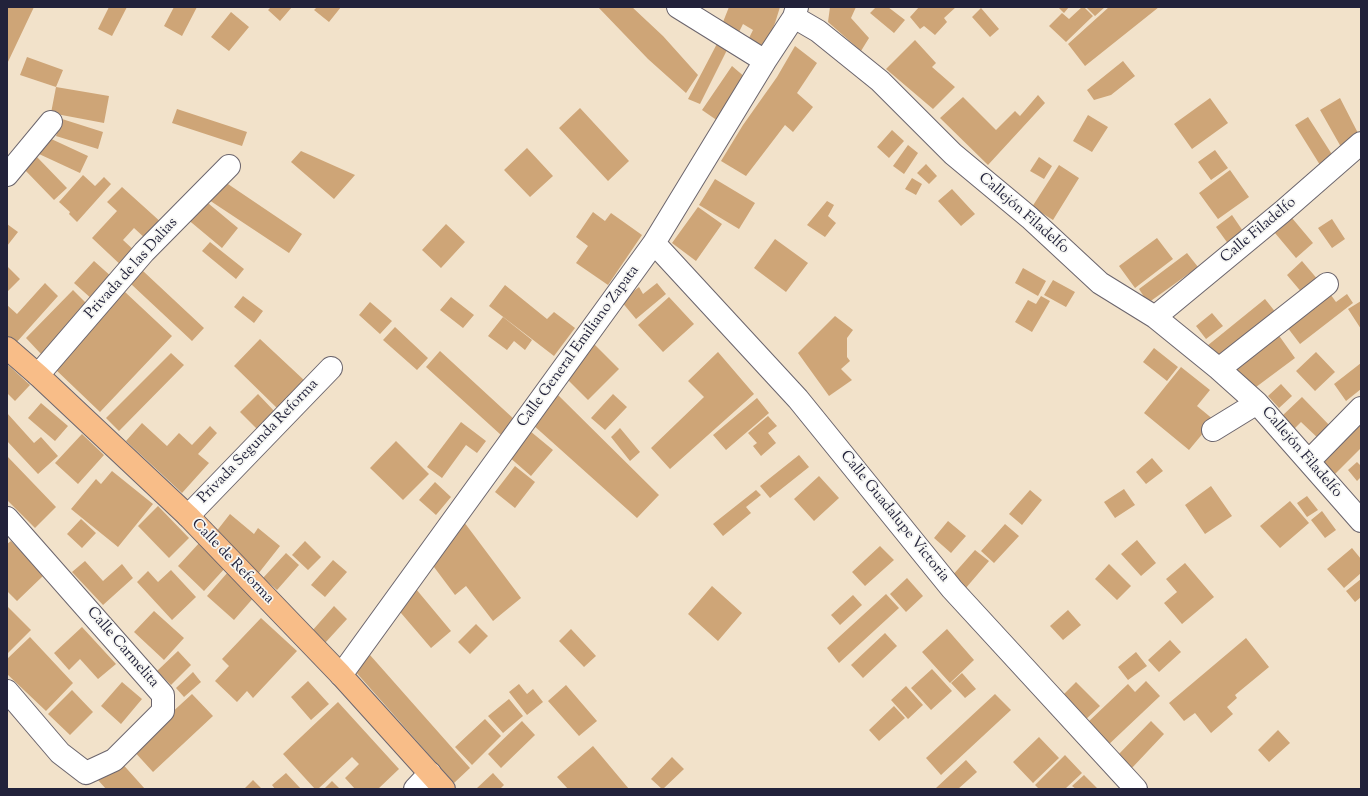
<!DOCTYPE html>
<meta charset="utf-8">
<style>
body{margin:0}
#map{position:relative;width:1368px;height:796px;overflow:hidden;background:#f2e2ca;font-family:"Sorts Mill Goudy",serif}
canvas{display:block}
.frame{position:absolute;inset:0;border:8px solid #22223b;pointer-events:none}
</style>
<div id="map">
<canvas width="1368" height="796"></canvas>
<div class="frame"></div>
</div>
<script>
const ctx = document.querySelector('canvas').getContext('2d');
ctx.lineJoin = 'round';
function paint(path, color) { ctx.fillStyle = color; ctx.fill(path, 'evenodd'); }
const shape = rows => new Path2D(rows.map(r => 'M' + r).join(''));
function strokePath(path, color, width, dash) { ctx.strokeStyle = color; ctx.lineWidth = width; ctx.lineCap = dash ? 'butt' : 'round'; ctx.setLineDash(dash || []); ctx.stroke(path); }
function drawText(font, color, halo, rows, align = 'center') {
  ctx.font = font + ' "Sorts Mill Goudy",serif'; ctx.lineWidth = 3.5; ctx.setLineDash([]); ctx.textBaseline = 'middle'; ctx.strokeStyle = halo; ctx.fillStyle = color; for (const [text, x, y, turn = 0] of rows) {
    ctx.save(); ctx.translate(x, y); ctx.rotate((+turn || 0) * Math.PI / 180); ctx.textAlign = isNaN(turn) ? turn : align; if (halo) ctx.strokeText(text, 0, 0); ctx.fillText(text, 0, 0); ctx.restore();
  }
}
const building = shape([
 [7,7,34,7,7,64],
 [109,7,127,7,112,36,98,29],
 [174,7,197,7,182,36,164,26],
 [271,7,292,7,280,21,268,10],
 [317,7,341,7,329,22,314,10],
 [598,7,632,7,663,36,698,75,686,93,648,59],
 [729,7,780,7,775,23,763,53,746,44,753,30,743,24,737,36,721,27],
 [830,7,856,7,851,18,869,38,861,51,828,22],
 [876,7,888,7,905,20,894,33,870,13],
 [919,7,956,7,944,18,947,22,935,35,924,26,920,29,910,17],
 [1058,7,1069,7,1064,13],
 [1082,7,1084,7,1093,16,1066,42,1049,26,1062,13,1069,19],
 [1086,7,1105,7,1095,16],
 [1109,7,1159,7,1085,66,1068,44],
 [981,8,999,29,990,37,972,17],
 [231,12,249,27,229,51,211,37],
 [720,38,730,44,700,104,688,99],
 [915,40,936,63,932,67,955,87,933,109,886,69],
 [795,46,817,63,797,93,813,107,793,132,785,125,746,176,721,161,743,125,777,77],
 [27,57,63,70,56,87,20,75],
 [1123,61,1135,76,1111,95,1094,100,1087,90],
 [732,66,746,78,718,121,702,110],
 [56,87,109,96,104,123,51,113],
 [1038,95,1045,103,988,165,940,118,963,97,996,130,1015,111,1020,116],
 [1210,98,1228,123,1192,149,1174,124],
 [1340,98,1359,135,1341,147,1320,110],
 [580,108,629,161,608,181,559,128],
 [177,109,247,132,242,146,172,123],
 [1088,115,1108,127,1092,152,1073,141],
 [1308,117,1333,156,1320,165,1295,125],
 [62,119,103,132,98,149,56,136],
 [892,130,904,141,889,158,877,147],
 [47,137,88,156,80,173,39,154],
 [908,145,918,153,904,174,893,166],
 [527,148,553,176,530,197,504,170],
 [1215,150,1228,168,1211,180,1198,162],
 [301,151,355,175,334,199,291,162],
 [36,156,67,188,54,200,23,168],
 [1039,157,1052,166,1044,179,1030,171],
 [926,164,937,176,929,184,917,173],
 [1059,165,1079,178,1053,220,1032,207],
 [1230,170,1249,197,1218,219,1199,193],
 [83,175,95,186,104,177,111,184,77,222,69,214,70,212,59,202],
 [912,178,922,184,916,195,905,189],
 [715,179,755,203,739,229,699,205],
 [222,180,302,234,289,253,209,200],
 [122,187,163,224,147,240,134,228,123,240,137,253,124,268,92,238,117,211,107,202],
 [952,189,975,214,961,226,938,201],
 [203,199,238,228,222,248,186,218],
 [827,201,834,205,828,216,836,223,825,237,807,225],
 [698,207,722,224,696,261,672,243],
 [593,212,605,221,611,213,642,235,608,285,576,263,588,246,576,237],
 [1232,215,1245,234,1229,245,1216,227],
 [1292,218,1313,243,1296,258,1275,233],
 [1332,219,1345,239,1332,248,1318,228],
 [7,224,18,232,7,246],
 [446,224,465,242,441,268,422,250],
 [1157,238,1173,259,1135,288,1119,266],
 [775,239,808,263,786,292,754,268],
 [210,242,244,269,236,279,202,251],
 [1187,253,1198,267,1148,303,1139,289],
 [94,261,113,278,93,300,74,283],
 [1302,261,1319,281,1303,294,1287,275],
 [7,266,20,279,7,292],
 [1023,268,1046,281,1038,296,1015,283],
 [143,271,204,328,192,341,131,284],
 [1053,280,1075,292,1066,307,1044,295],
 [45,283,58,296,15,344,7,337,7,305,17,314],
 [657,283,666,294,636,319,621,301,639,287,643,294],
 [505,285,547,319,554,312,575,328,554,356,489,306],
 [73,290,90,307,47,357,43,352,41,354,26,338],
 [1328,291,1336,302,1347,294,1353,303,1300,344,1284,323],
 [125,292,172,336,100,412,54,368],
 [243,296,263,311,254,323,234,307],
 [1041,296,1050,301,1032,332,1015,322,1028,300,1036,304],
 [451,297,474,315,463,328,440,310],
 [669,297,694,324,663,352,638,325],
 [1265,299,1277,314,1219,361,1207,346],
 [1361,301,1361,329,1348,309],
 [370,302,392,321,380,334,359,315],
 [1212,313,1223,326,1206,339,1196,326],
 [835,316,853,330,847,338,847,357,850,361,841,369,852,380,829,396,798,353],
 [503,317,532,340,525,350,514,341,507,350,488,336],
 [395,327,428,358,417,370,383,340],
 [1275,330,1295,358,1248,393,1228,366],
 [260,339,305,381,279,410,234,366],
 [593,343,619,369,588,400,562,374],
 [1154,348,1178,367,1167,381,1143,362],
 [440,351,515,420,501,435,426,367],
 [718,352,754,394,670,469,651,448,704,397,688,381],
 [1316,352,1335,372,1315,391,1296,371],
 [171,353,184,365,119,431,106,418],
 [1361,363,1361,389,1346,401,1334,384],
 [7,364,30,385,15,401,7,393],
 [1181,367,1210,390,1197,406,1214,420,1189,450,1144,413],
 [1281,384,1292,396,1279,408,1268,396],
 [258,394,276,413,258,430,240,412],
 [613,394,627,407,605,430,591,418],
 [558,395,659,495,637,518,532,424],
 [1302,397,1333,429,1321,441,1301,422,1294,429,1282,416],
 [757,398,769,413,726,450,713,435],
 [41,403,68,426,55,441,28,418],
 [7,413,34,443,41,437,58,456,38,474,7,441],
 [1361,413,1361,448,1332,477,1319,463],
 [768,416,777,426,768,433,776,443,761,456,753,446,757,443,748,433],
 [461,422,486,441,477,453,466,445,442,478,427,467],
 [142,423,167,446,179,433,192,445,210,426,217,433,198,454,209,463,182,493,126,441],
 [620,428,640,452,630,461,611,437],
 [530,431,553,450,531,476,508,456],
 [82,434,104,455,78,484,55,463],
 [396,441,429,474,403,500,370,468],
 [799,455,809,467,770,498,760,486],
 [7,456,56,507,35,528,7,500],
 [1152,458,1163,471,1146,484,1136,472],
 [1357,462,1361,466,1361,477,1357,481,1348,470],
 [515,466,535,482,515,508,495,492],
 [112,471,153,504,118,547,71,509,96,479,101,484],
 [819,476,839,498,814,521,794,499],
 [435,482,451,497,436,515,419,500],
 [1211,486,1232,516,1205,534,1185,505],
 [1124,489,1135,505,1115,518,1104,502],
 [756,490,761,495,746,507,751,513,723,536,713,524],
 [1030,490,1042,500,1022,525,1009,514],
 [1307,496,1318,510,1307,517,1297,503],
 [1290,501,1309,523,1280,548,1260,526],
 [158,506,189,538,169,558,138,526],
 [1322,511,1336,530,1325,538,1311,520],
 [230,514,254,534,258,528,280,546,258,574,212,537],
 [81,519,96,533,82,548,67,534],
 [948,521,966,536,951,553,934,538],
 [464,522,521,598,493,621,466,586,455,595,431,563,442,555],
 [1005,524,1019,536,994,563,981,551],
 [1137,540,1156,563,1141,576,1121,554],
 [11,541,44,575,17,601,7,591,7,544],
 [201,541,227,566,204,591,178,566],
 [305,541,321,557,308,570,292,555],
 [880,546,894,560,865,586,852,572],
 [1352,548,1361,559,1361,573,1344,588,1327,569],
 [975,550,989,561,965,589,951,577],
 [286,553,299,565,277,590,263,578],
 [333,560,347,572,325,597,311,585],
 [85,561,103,581,122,564,133,578,103,605,72,572],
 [1185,563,1214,597,1182,624,1164,603,1177,592,1166,579],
 [1109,564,1131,586,1117,600,1095,579],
 [171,570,196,597,172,620,137,582,148,571,158,582],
 [228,572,255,596,234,620,207,596],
 [907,578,923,596,906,612,890,594],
 [1361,579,1361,597,1355,602,1346,591],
 [712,586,742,613,718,641,688,614],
 [416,589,451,631,431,648,395,606],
 [886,594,899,608,839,663,827,648],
 [853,595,862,605,840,625,831,615],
 [7,606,31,630,7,654],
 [334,606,347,619,325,643,312,631],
 [1068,610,1081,625,1063,640,1050,626],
 [154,611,184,638,164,660,134,632],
 [261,618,297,651,253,698,247,691,237,702,215,681,229,666,222,659],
 [476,624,488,636,470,654,458,642],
 [82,627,116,664,98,679,80,659,69,670,54,653],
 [571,629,596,656,584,667,559,641],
 [947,629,974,660,950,683,922,652],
 [885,633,897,646,863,678,851,665],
 [30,637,73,683,46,711,7,674,7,659],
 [1246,638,1269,667,1235,695,1237,698,1227,707,1233,714,1211,733,1195,713,1184,721,1169,703],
 [1170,640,1181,652,1159,672,1148,660],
 [178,651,191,665,171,685,157,671],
 [1136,652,1147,666,1128,680,1118,667],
 [370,655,470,768,454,783,354,670],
 [932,669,952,691,931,710,911,688],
 [193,672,201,682,184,697,176,688],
 [962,673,976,689,965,698,951,683],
 [308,681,329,704,311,720,291,697],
 [1146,681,1160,696,1106,747,1087,723,1128,684,1135,692],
 [122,682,142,699,121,724,101,706],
 [1076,682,1100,706,1083,722,1062,696],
 [519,684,527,694,533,689,543,702,527,715,509,692],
 [566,685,597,721,579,736,548,701],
 [906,686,923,705,908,719,891,700],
 [72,690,93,712,70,735,48,714],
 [192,694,213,716,153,772,132,749],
 [995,694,1011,710,941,775,926,758],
 [509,699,523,716,503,733,488,716],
 [338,702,399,769,378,789,355,789,345,778,359,764,352,757,318,789,315,789,283,754],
 [894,706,905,718,879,741,869,730],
 [485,719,501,736,472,765,455,747],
 [522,721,535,735,501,768,488,754],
 [1151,721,1164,734,1131,769,1117,756],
 [1278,730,1290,743,1269,762,1258,750],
 [1039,737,1059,758,1033,783,1013,762],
 [593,746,629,789,568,789,557,777],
 [1065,755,1082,773,1065,789,1039,789,1035,785],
 [672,757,684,769,663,789,662,789,651,779],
 [119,760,145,789,106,789,97,779],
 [966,760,977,772,958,789,937,789,936,788],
 [286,773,301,789,275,789,272,785],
 [493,773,504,785,500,789,476,789],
 [1084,775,1098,789,1076,789,1072,786],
 [253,780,262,789,244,789],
 [332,781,340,789,324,789]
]);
const minor = shape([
 [678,7,765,61],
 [794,17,818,31,880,81,953,154,1030,218,1100,283,1155,317,1219,369,1257,403,1361,521],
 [7,175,51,122],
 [654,243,798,399,952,589,1136,789],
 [1155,317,1282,212,1361,143],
 [1219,369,1327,284],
 [38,375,144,252,229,166],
 [1213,430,1257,403],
 [1309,461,1361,408],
 [188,516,331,368],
 [7,518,163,695,163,711,114,760,86,773,60,753,7,691],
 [341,675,654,243,765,61,794,17,797,7],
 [415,789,430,773]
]);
const major = shape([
 [7,348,38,375,188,516,341,675,444,789]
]);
const streetNames = [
 ["Callejón Filadelfo",1023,214,41],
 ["Calle Filadelfo",1259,231,-40],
 ["Privada de las Dalias",132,269,-48],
 ["Calle General Emiliano Zapata",579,347,-54],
 ["Privada Segunda Reforma",259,442,-46],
 ["Callejón Filadelfo",1301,453,49],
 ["Calle Guadalupe Victoria",894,517,51],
 ["Calle de Reforma",232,562,46],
 ["Calle Carmelita",122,648,49]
];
paint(building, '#cea577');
strokePath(minor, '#6b656d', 24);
strokePath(major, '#6b656d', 24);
strokePath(minor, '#fff', 22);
strokePath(major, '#f8bd88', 22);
drawText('15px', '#22223b', '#f6f6f2', streetNames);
</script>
